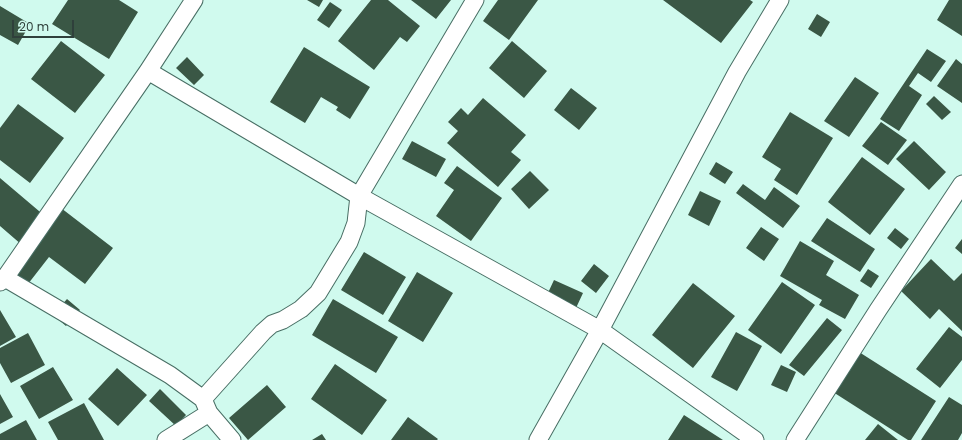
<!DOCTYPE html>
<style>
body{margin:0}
#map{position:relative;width:962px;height:440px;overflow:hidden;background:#d0faee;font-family:Poppins,sans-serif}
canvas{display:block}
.scale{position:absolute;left:12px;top:20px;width:62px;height:18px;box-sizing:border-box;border:2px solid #2f403b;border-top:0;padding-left:5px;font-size:12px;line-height:14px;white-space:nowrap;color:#2f403b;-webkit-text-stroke:3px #d0faee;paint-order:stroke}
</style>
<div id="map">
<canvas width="962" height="440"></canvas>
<div class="scale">20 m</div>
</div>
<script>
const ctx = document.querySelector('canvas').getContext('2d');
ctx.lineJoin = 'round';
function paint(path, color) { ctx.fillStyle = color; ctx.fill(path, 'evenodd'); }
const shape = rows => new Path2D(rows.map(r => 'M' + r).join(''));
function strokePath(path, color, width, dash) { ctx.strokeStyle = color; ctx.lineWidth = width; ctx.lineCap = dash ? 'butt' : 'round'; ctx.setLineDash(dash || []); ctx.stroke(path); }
const building = shape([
 [68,0,119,0,138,12,109,59,52,24],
 [307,0,323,0,319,7],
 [371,0,388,0,420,26,407,42,400,37,374,70,338,41],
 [411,0,451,0,436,19],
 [498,0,538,0,509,40,483,21],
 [663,0,750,0,753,2,721,43],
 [949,0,962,0,962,36,937,20],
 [330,2,342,10,329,28,317,20],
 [0,6,30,24,18,45,0,35],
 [817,14,830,22,821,37,808,29],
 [61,41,105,75,75,113,31,79],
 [512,41,547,71,524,98,489,68],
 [304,47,370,87,350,119,336,110,338,107,321,97,305,123,270,102],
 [927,49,946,61,931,82,918,73,909,86,922,95,899,131,880,119],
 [187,57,204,75,194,85,176,68],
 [956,59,962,64,962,103,937,86],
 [855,77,879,93,849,137,824,121],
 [571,88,597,108,579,130,554,110],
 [934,96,951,112,942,120,926,104],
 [483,98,526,135,511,152,521,160,498,187,447,143,458,131,448,122,461,108,468,115],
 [18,104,64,138,30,183,0,160,0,128],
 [790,112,833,138,797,195,774,180,781,169,762,157],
 [881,122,907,140,888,165,862,146],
 [412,141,446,159,436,177,402,159],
 [914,141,946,172,929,190,896,159],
 [862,157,905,189,870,235,828,202],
 [716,162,733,172,725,184,709,174],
 [457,166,502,198,471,241,436,216,454,190,444,183],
 [530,171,549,190,529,209,511,189],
 [0,178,46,217,22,245,0,226],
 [743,184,765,200,774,187,800,206,783,228,736,193],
 [700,191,721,201,709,226,688,215],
 [61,208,113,248,85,284,49,257,21,293,5,281],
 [827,218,875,249,860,272,811,241],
 [761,227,779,239,764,261,746,248],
 [895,228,909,239,901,249,887,238],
 [962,239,962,254,955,248],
 [800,241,834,261,826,275,859,295,845,319,819,305,822,300,780,276],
 [364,252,406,277,383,315,341,290],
 [931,259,954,281,962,273,962,331,939,309,930,319,901,291],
 [594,264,609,276,596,293,581,281],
 [868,269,879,276,871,288,860,281],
 [417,272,453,293,423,342,388,321],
 [554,280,583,293,576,308,547,295],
 [782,282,815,305,781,354,748,330],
 [693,283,735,316,693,368,652,335],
 [67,299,80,310,66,326,53,315],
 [333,299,398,337,376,373,312,335],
 [0,310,16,337,0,346],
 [827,318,842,330,804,376,789,365],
 [949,327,962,337,962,360,940,388,916,369],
 [736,332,762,346,737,391,711,377],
 [28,333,45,365,11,383,0,363,0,348],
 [859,352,936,401,911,440,908,440,833,392],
 [335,364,387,400,362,435,311,399],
 [781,365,796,372,787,392,771,385],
 [53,367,73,400,39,419,20,386],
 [117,368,147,395,118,426,88,399],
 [267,385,286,407,248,440,229,418],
 [160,389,186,415,176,426,149,401],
 [0,394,13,417,0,424],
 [949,397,962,405,962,433,958,440,921,440],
 [84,403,104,440,58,440,48,422],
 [684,415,723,440,668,440],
 [408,417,438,439,437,440,391,440],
 [26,420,37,440,0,440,0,434],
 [878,424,898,440,865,440],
 [322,434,326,440,312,440]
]);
const minor = shape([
 [194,0,148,71,359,196,600,330,755,440],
 [5,278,170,375,203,399,209,413,166,440],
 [0,282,5,278,148,71],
 [203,399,263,332,272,324,283,320,301,309,318,293,349,242,356,223,359,196,475,0],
 [209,413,232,440],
 [538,440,600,330,737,72,780,0],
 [795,440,878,310,962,184]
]);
paint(building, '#3a5745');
strokePath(minor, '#486e64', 19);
strokePath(minor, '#fff', 17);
</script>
